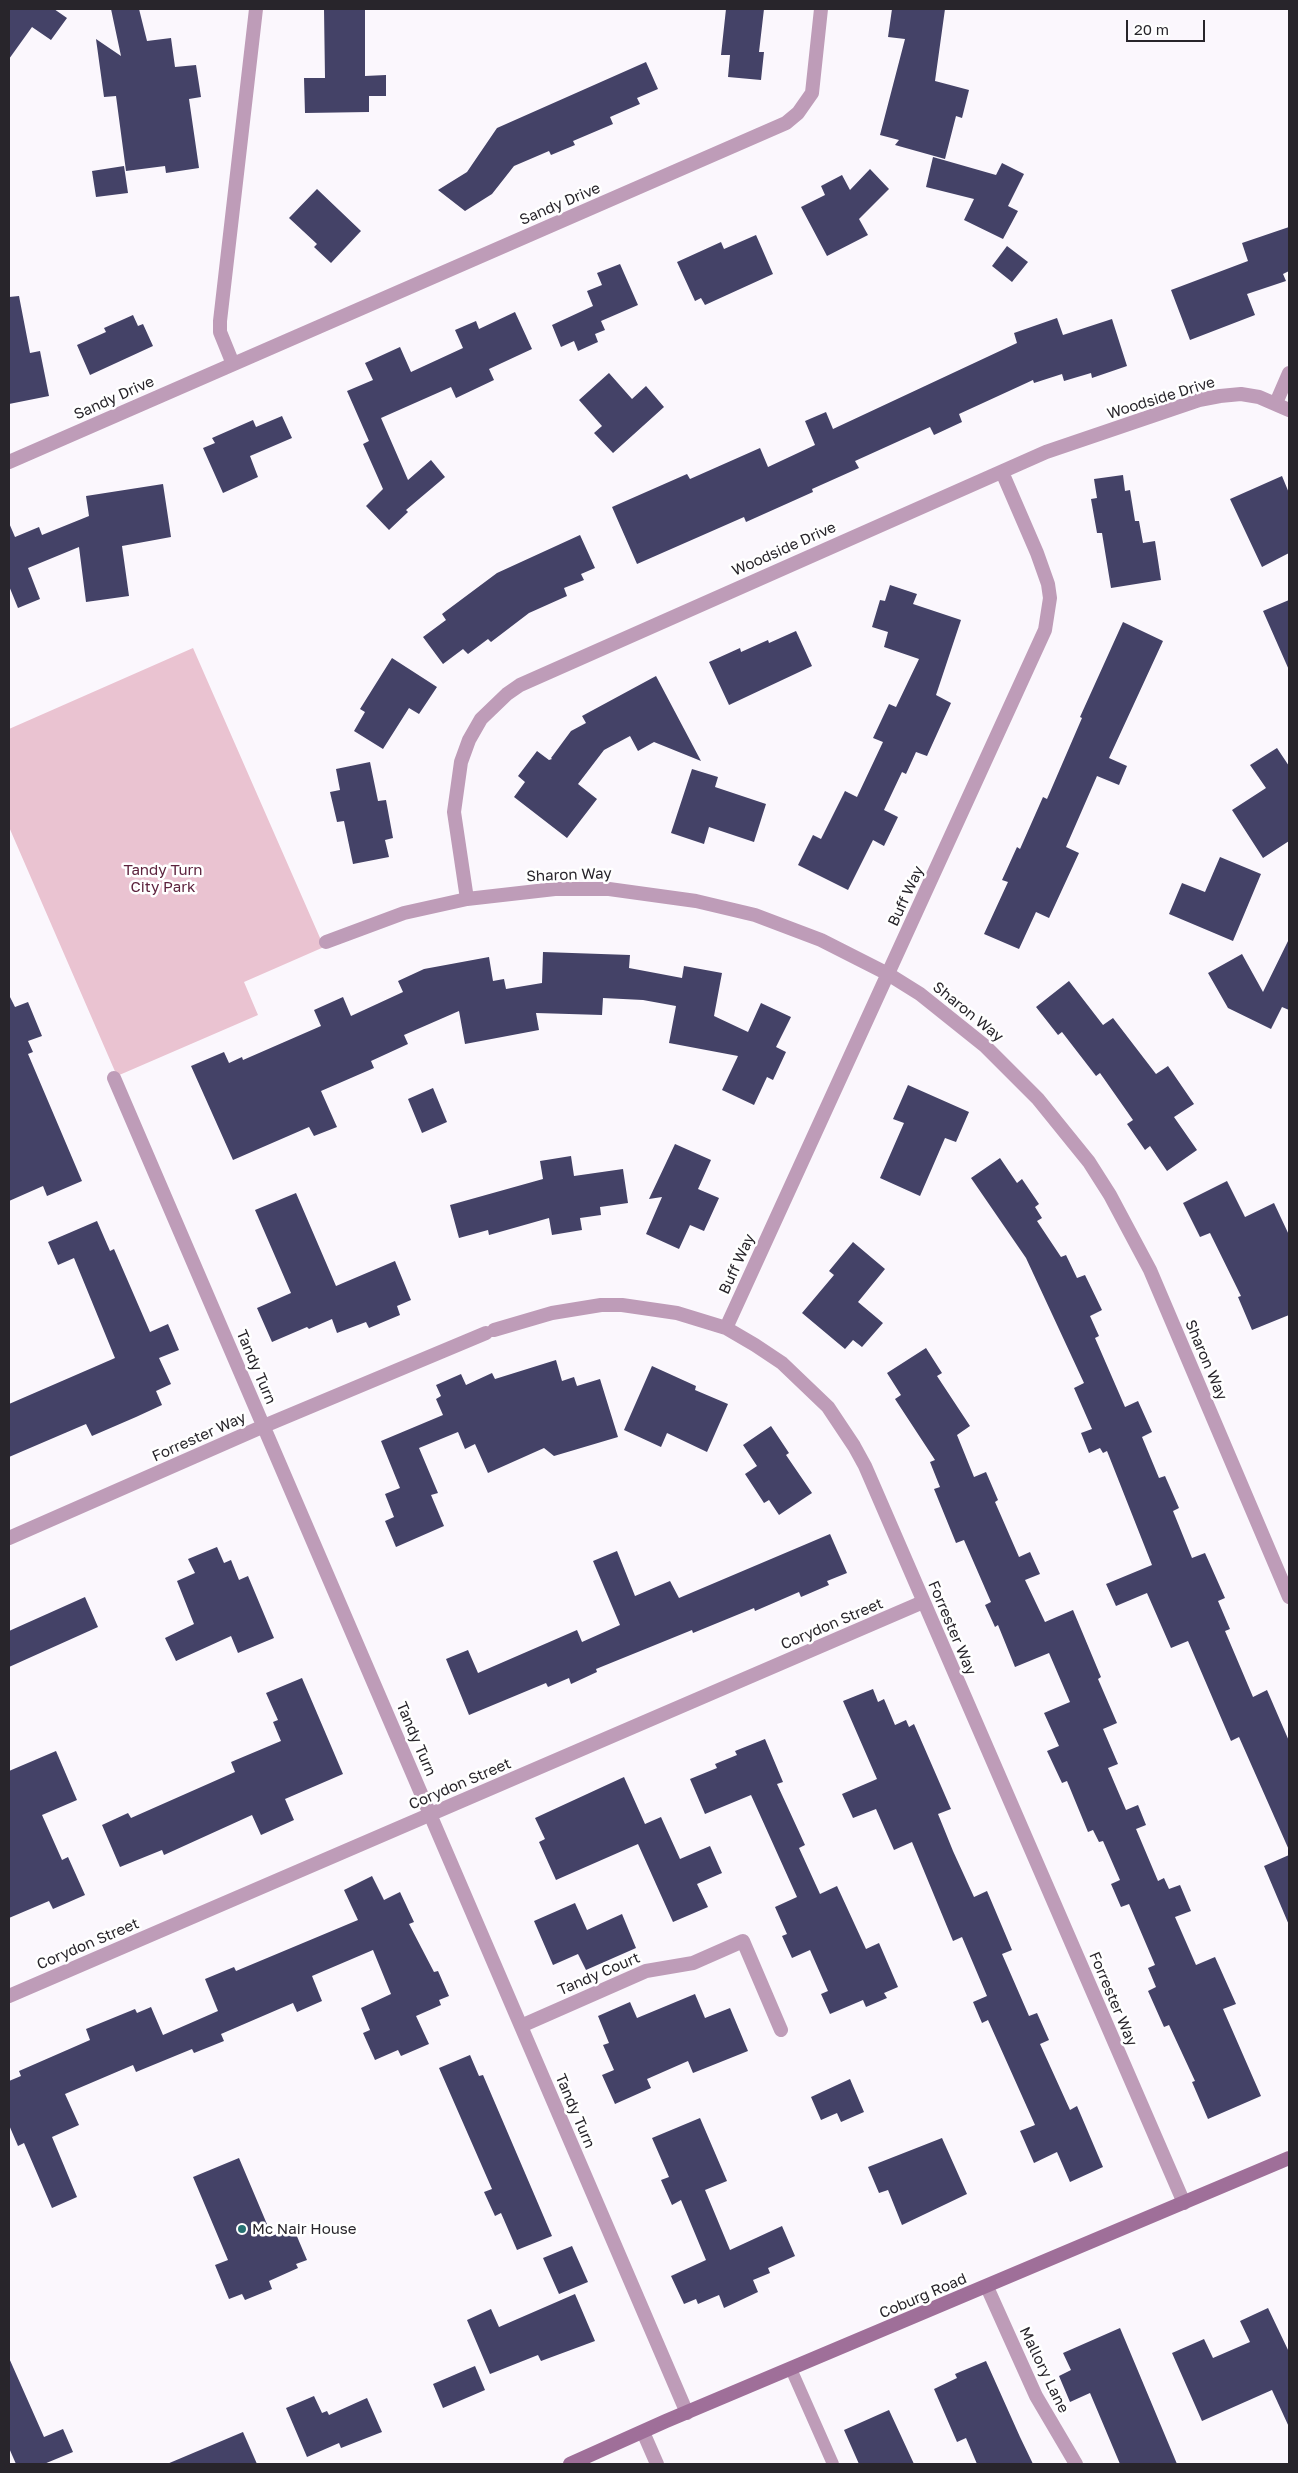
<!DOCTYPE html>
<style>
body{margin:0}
#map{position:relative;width:1298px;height:2473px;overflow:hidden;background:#fbf7fd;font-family:"Golos Text",sans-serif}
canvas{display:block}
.frame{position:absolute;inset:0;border:10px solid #28252b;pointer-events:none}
.scale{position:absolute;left:1126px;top:20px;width:79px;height:22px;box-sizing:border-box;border:2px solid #28252b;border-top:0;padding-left:6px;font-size:15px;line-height:18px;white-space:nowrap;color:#28252b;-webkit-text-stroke:4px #fff;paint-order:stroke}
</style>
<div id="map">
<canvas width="1298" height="2473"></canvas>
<div class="frame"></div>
<div class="scale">20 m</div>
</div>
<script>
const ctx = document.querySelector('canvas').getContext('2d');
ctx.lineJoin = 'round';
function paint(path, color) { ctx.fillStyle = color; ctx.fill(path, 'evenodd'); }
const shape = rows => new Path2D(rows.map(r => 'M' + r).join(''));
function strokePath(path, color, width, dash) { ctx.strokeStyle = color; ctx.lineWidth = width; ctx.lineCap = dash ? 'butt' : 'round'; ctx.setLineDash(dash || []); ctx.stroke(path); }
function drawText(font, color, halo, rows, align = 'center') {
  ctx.font = font + ' "Golos Text",sans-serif'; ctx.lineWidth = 5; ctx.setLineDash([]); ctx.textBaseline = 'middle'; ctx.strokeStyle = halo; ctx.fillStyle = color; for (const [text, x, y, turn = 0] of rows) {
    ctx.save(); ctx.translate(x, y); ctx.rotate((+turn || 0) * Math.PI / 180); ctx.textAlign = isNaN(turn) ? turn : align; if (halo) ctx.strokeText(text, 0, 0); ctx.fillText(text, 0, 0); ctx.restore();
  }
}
const green = shape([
 [193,648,324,947,244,982,258,1015,117,1076,9,827,9,729]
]);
const building = shape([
 [9,9,54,9,67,18,51,40,32,27,9,59],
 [111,9,139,9,147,41,171,38,175,67,196,65,201,97,189,99,199,168,166,173,165,166,126,171,116,96,104,97,96,39,121,56],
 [324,9,365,9,365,76,386,75,386,96,369,96,369,112,305,113,304,78,325,78],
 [726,9,764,9,759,52,764,52,761,80,728,77,730,55,721,55],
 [892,9,945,9,935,81,969,90,962,118,956,116,945,159,895,145,899,140,880,135,905,39,888,37],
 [646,62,658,89,637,98,640,104,610,117,613,124,573,141,575,145,551,155,549,151,514,166,492,194,465,211,438,190,467,172,497,128],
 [933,157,996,175,1002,163,1024,174,1008,206,1018,211,1003,239,964,220,974,199,926,187],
 [124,166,128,193,96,197,92,171],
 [870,169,889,189,859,219,868,235,827,256,801,207,825,195,821,186,842,175,850,190],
 [317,189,361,231,331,263,314,247,317,244,289,218],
 [1289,227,1289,271,1283,274,1286,281,1247,294,1255,315,1190,340,1171,290,1248,261,1242,243],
 [756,235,773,274,705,305,701,298,695,301,677,262,721,242,724,249],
 [1007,246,1028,262,1012,282,992,266],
 [620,264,638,305,601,321,605,330,595,334,598,342,578,351,574,341,561,347,552,325,593,306,587,291,602,285,597,273],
 [19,296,30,353,40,351,49,396,9,404,9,297],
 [515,312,532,349,489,369,494,380,456,398,451,387,381,418,408,480,431,460,445,477,406,510,408,512,389,530,366,506,383,489,363,444,369,441,347,391,373,380,365,363,400,347,411,372,463,348,455,330,476,321,479,329],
 [133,315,138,326,143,324,153,346,90,375,77,345,106,332,104,328],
 [1057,318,1063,335,1112,319,1127,366,1092,378,1091,373,1064,381,1062,374,1034,383,1033,380,959,414,962,422,934,435,930,427,855,461,859,468,812,489,813,492,746,522,744,517,637,564,612,507,687,474,690,479,760,448,768,467,815,445,805,421,826,412,833,429,1017,343,1014,333],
 [609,373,632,399,646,386,664,407,613,453,594,433,602,426,579,400],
 [282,416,292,438,250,456,258,477,223,493,203,448,215,443,212,438,253,420,256,427],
 [1123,475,1125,491,1130,490,1135,521,1139,521,1143,543,1155,541,1161,580,1111,588,1102,533,1097,533,1091,499,1097,498,1094,479],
 [1282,476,1289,493,1289,553,1262,567,1230,499],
 [163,484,171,537,122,546,129,596,86,602,79,547,28,568,40,599,18,608,9,586,9,523,15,537,39,527,42,535,89,516,86,496],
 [580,535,595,568,581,574,584,580,564,588,567,596,529,613,491,642,488,639,468,654,463,649,443,664,423,637,446,620,442,614,497,573],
 [890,585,917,594,913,604,961,620,936,695,951,703,927,756,916,752,906,774,902,772,884,810,898,817,884,846,873,840,848,890,798,865,813,835,821,839,845,791,857,797,883,742,873,738,889,704,896,707,919,659,884,647,888,632,872,627,880,600,885,601],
 [1289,600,1289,670,1263,611],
 [1123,622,1163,641,1109,758,1127,766,1119,785,1097,776,1066,847,1079,853,1049,918,1036,912,1019,949,984,934,1008,882,1002,880,1017,847,1020,849,1043,797,1047,799,1082,718,1080,717],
 [796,631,812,666,729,705,709,662,740,648,741,652,768,640,769,643],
 [392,658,437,687,419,714,409,708,383,749,354,731,365,712,360,709],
 [656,676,701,761,654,742,638,751,630,736,604,750,578,784,597,799,567,838,514,797,525,782,518,776,537,751,549,760,552,759,551,758,571,731,586,723,582,716],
 [1277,748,1289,766,1289,841,1263,858,1232,810,1266,788,1250,765],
 [370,762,378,801,386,800,393,838,385,840,389,857,353,864,344,821,337,822,330,792,340,790,336,769],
 [692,769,718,777,715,787,766,804,754,842,709,827,704,844,671,833],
 [1220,857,1261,874,1233,941,1169,914,1182,883,1205,892],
 [1289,939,1289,1010,1282,1007,1271,1029,1228,1008,1208,973,1242,954,1263,992],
 [543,952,630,955,629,968,682,978,684,966,722,973,714,1016,748,1032,761,1003,791,1017,776,1047,786,1052,773,1080,767,1077,754,1105,722,1090,738,1056,669,1043,676,1006,643,1000,603,998,602,1015,536,1013,539,1030,465,1044,459,1011,404,1035,408,1044,371,1061,374,1068,321,1091,337,1127,314,1136,309,1127,233,1160,191,1066,224,1052,229,1063,242,1057,243,1060,321,1026,314,1010,343,997,351,1016,403,992,398,981,424,969,489,957,493,981,504,979,506,989,542,983],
 [1069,981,1103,1025,1113,1018,1156,1074,1168,1066,1194,1104,1174,1117,1197,1150,1167,1171,1150,1146,1145,1150,1127,1124,1133,1120,1100,1073,1096,1076,1062,1032,1058,1035,1036,1007],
 [9,995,15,1007,28,1002,42,1036,28,1041,33,1052,28,1054,82,1181,47,1196,43,1186,9,1201],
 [908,1085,969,1112,956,1142,945,1138,920,1196,880,1178,904,1123,893,1119],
 [433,1088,447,1122,422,1133,408,1099],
 [675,1144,711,1160,698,1189,719,1198,704,1231,690,1225,679,1249,646,1234,662,1197,649,1199],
 [571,1156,574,1176,623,1169,628,1203,600,1207,601,1215,580,1218,582,1230,552,1235,549,1218,489,1235,488,1230,459,1238,450,1205,543,1179,540,1161],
 [1000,1158,1017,1183,1022,1179,1039,1204,1035,1207,1042,1218,1037,1221,1061,1257,1066,1255,1077,1278,1085,1275,1102,1310,1090,1316,1099,1336,1095,1338,1125,1407,1138,1401,1152,1432,1142,1437,1159,1478,1165,1476,1179,1508,1173,1511,1192,1558,1205,1553,1225,1598,1218,1601,1230,1629,1225,1631,1253,1697,1267,1690,1289,1741,1289,1850,1239,1737,1231,1741,1188,1641,1171,1648,1147,1593,1116,1606,1106,1584,1152,1565,1107,1451,1103,1453,1100,1448,1089,1453,1081,1433,1092,1429,1074,1388,1084,1383,1026,1258,971,1178],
 [1227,1181,1245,1217,1274,1203,1289,1235,1289,1315,1252,1330,1238,1297,1241,1296,1210,1233,1200,1237,1183,1203],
 [296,1193,336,1286,395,1261,411,1300,397,1306,400,1315,369,1328,366,1322,337,1333,332,1319,309,1329,307,1327,272,1342,257,1308,291,1293,255,1210],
 [97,1221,110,1251,114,1249,150,1332,168,1324,179,1350,159,1358,171,1384,156,1391,162,1405,136,1417,92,1436,86,1424,9,1457,9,1404,115,1358,74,1258,58,1265,48,1242],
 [853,1242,885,1269,858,1302,883,1323,862,1347,853,1340,845,1349,802,1313,834,1275,829,1271],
 [926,1348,942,1373,937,1376,970,1426,957,1435,974,1477,986,1472,998,1500,995,1502,1019,1557,1030,1552,1040,1574,1025,1580,1045,1622,1073,1610,1101,1677,1098,1679,1117,1723,1103,1729,1118,1764,1108,1768,1126,1810,1138,1805,1146,1825,1136,1829,1158,1881,1164,1878,1169,1889,1180,1885,1191,1911,1175,1917,1196,1965,1215,1957,1236,2004,1223,2009,1261,2096,1208,2119,1192,2082,1195,2081,1169,2025,1164,2027,1148,1991,1156,1987,1148,1968,1155,1965,1129,1904,1121,1907,1111,1884,1120,1880,1103,1841,1099,1842,1093,1830,1088,1832,1067,1781,1062,1783,1047,1751,1059,1746,1044,1713,1070,1702,1049,1653,1015,1667,998,1625,995,1627,985,1605,991,1602,964,1540,956,1543,934,1489,940,1487,930,1462,935,1460,895,1399,901,1395,887,1373],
 [556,1360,562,1381,574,1377,577,1386,600,1379,618,1437,554,1456,544,1448,488,1473,475,1444,465,1449,458,1432,419,1448,438,1493,431,1495,444,1526,396,1547,385,1521,394,1517,385,1494,400,1488,381,1441,443,1415,436,1399,441,1396,436,1385,461,1374,466,1385,492,1373,495,1379],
 [652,1366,696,1386,695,1390,728,1404,707,1452,667,1433,661,1447,624,1430],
 [771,1426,789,1453,786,1455,812,1493,779,1515,769,1500,764,1503,745,1474,757,1466,743,1445],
 [830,1534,847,1573,827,1581,829,1585,801,1597,799,1592,755,1611,754,1608,693,1633,692,1630,596,1669,597,1672,571,1684,569,1678,548,1687,546,1683,469,1715,446,1659,468,1650,478,1673,577,1630,582,1642,620,1625,593,1561,617,1551,635,1596,670,1581,679,1598],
 [217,1547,224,1563,231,1560,239,1580,248,1576,274,1638,238,1653,231,1636,176,1661,165,1638,194,1624,177,1581,195,1573,188,1559],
 [85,1597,98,1627,9,1667,9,1631],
 [302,1678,343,1774,285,1799,294,1820,261,1835,252,1815,164,1855,162,1850,120,1867,102,1825,128,1813,131,1818,235,1772,231,1762,281,1741,273,1722,278,1720,266,1693],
 [873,1689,878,1702,884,1699,895,1725,906,1720,909,1727,914,1724,951,1809,938,1814,953,1851,974,1897,987,1891,1012,1950,1002,1954,1029,2016,1037,2013,1049,2040,1040,2044,1070,2110,1077,2106,1103,2167,1070,2182,1057,2152,1034,2163,1020,2131,1035,2125,988,2020,982,2023,973,2002,987,1996,962,1937,953,1941,912,1842,894,1850,876,1809,853,1818,842,1794,877,1779,843,1701],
 [765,1739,783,1782,777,1784,805,1845,799,1848,820,1894,837,1886,866,1949,879,1943,898,1987,884,1993,887,1998,866,2007,863,2000,830,2014,821,1994,828,1991,810,1950,792,1958,782,1936,787,1934,775,1907,797,1897,751,1795,705,1814,690,1779,717,1768,715,1764,737,1755,735,1751],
 [56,1751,77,1800,42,1815,62,1860,68,1857,85,1895,53,1909,49,1901,9,1918,9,1771],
 [624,1777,645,1824,661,1817,680,1859,710,1846,722,1873,697,1884,708,1907,673,1922,638,1844,556,1880,539,1842,545,1839,535,1818],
 [1289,1855,1289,1925,1264,1866],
 [372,1876,384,1900,400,1892,414,1922,409,1924,434,1972,438,1971,449,1996,439,2000,441,2005,416,2016,429,2044,401,2056,398,2050,375,2060,363,2033,370,2030,361,2008,391,1994,373,1950,312,1976,322,2001,297,2012,293,2003,221,2034,224,2041,194,2053,192,2049,136,2072,133,2065,65,2094,79,2125,52,2137,77,2197,52,2208,24,2143,18,2146,9,2125,9,2081,21,2076,19,2071,90,2040,86,2029,135,2009,137,2013,151,2007,163,2035,218,2011,205,1979,234,1967,236,1971,358,1920,344,1890],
 [575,1903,587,1930,622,1914,636,1948,586,1970,578,1954,553,1965,534,1921],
 [695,1994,705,2018,730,2008,748,2051,693,2073,688,2061,647,2079,651,2088,615,2104,602,2075,614,2070,603,2045,609,2043,598,2016,630,2002,637,2018],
 [470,2055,479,2076,483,2075,552,2236,517,2250,501,2213,495,2216,484,2192,492,2189,439,2068],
 [850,2079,864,2112,841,2122,837,2113,821,2120,811,2097],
 [700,2118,727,2181,705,2190,730,2250,782,2226,795,2256,768,2268,770,2273,753,2280,758,2292,724,2308,719,2295,698,2304,696,2299,684,2304,671,2276,706,2260,681,2200,672,2205,661,2180,669,2177,652,2138],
 [942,2138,967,2194,902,2225,888,2190,879,2193,868,2167],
 [239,2158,272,2236,293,2227,307,2260,296,2264,298,2268,269,2281,272,2289,245,2300,242,2294,229,2299,215,2265,228,2260,193,2177],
 [572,2246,588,2282,559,2294,543,2258],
 [575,2294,595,2341,541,2361,538,2355,490,2374,467,2320,491,2309,499,2327],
 [1268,2308,1289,2352,1289,2427,1272,2390,1202,2421,1172,2353,1204,2339,1213,2358,1250,2342,1240,2321],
 [1120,2328,1177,2464,1120,2464,1090,2393,1070,2402,1059,2376,1071,2370,1063,2353],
 [9,2358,44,2437,63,2429,73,2452,44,2464,16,2464,9,2448],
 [986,2361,1020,2437,1033,2464,977,2464,966,2438,957,2442,934,2389,957,2378,955,2374],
 [475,2366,485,2390,443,2408,433,2384],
 [314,2396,322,2413,327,2411,329,2415,367,2398,382,2432,341,2448,339,2443,307,2457,286,2408],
 [889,2410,914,2464,859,2464,844,2430],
 [243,2432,257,2464,167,2464]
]);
const service = shape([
 [791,2369,833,2464]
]);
const minor = shape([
 [233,364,220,332,220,321,256,9],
 [1276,403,1289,373],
 [9,462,786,123,798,113,812,93,821,9],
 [467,899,454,812,461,762,469,740,481,719,507,694,520,685,1046,452,1199,400,1220,396,1241,394,1259,397,1289,410],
 [326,942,404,913,467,899,555,889,609,889,696,901,755,915,821,940,888,974,920,994,985,1046,1038,1099,1089,1162,1110,1195,1150,1270,1289,1597],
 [114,1078,687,2413],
 [726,1328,1045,630,1050,598,1048,584,1037,553,1002,472],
 [494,1330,552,1313,601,1305,622,1305,677,1313,726,1328,755,1345,782,1363,828,1407,854,1446,865,1466,1184,2203],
 [9,1538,264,1426,486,1333],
 [9,1996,923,1602],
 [521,2026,646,1971,693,1963,743,1941,781,2030],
 [987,2287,1036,2396,1076,2464],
 [643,2432,657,2464]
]);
const secondary = shape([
 [570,2464,666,2421,1289,2158]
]);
const markers = [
 [242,2229,5,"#267172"]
];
const streetNames = [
 ["Sandy Drive",560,204,-23],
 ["Sandy Drive",114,398,-24],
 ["Woodside Drive",1161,398,-17],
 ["Woodside Drive",784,549,-24],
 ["Sharon Way",569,875,-2],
 ["Buff Way",906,896,-65],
 ["Sharon Way",968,1012,39],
 ["Buff Way",737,1264,-65],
 ["Sharon Way",1206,1360,67],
 ["Tandy Turn",256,1367,67],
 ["Forrester Way",199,1437,-24],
 ["Corydon Street",832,1624,-23],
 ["Forrester Way",952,1628,67],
 ["Tandy Turn",416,1739,67],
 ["Corydon Street",460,1784,-23],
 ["Corydon Street",88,1944,-23],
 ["Tandy Court",599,1974,-23],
 ["Forrester Way",1113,1999,67],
 ["Tandy Turn",575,2111,67],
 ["Coburg Road",923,2296,-23],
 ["Mallory Lane",1044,2370,64]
];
const parkNames = [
 ["Tandy Turn",163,870],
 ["City Park",163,887]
];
const poiNames = [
 ["Mc Nair House",252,2229]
];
paint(green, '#eac3d1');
paint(building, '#444267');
strokePath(service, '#be9cb8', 12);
strokePath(minor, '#be9cb8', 14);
strokePath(secondary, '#9f6f99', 14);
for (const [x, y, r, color] of markers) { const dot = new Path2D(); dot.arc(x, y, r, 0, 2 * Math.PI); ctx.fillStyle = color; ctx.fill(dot); strokePath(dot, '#fff', 2); }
drawText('15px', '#28252b', '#fff', streetNames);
drawText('15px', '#5d233e', '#fff', parkNames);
drawText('15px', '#28252b', '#fff', poiNames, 'left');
</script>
